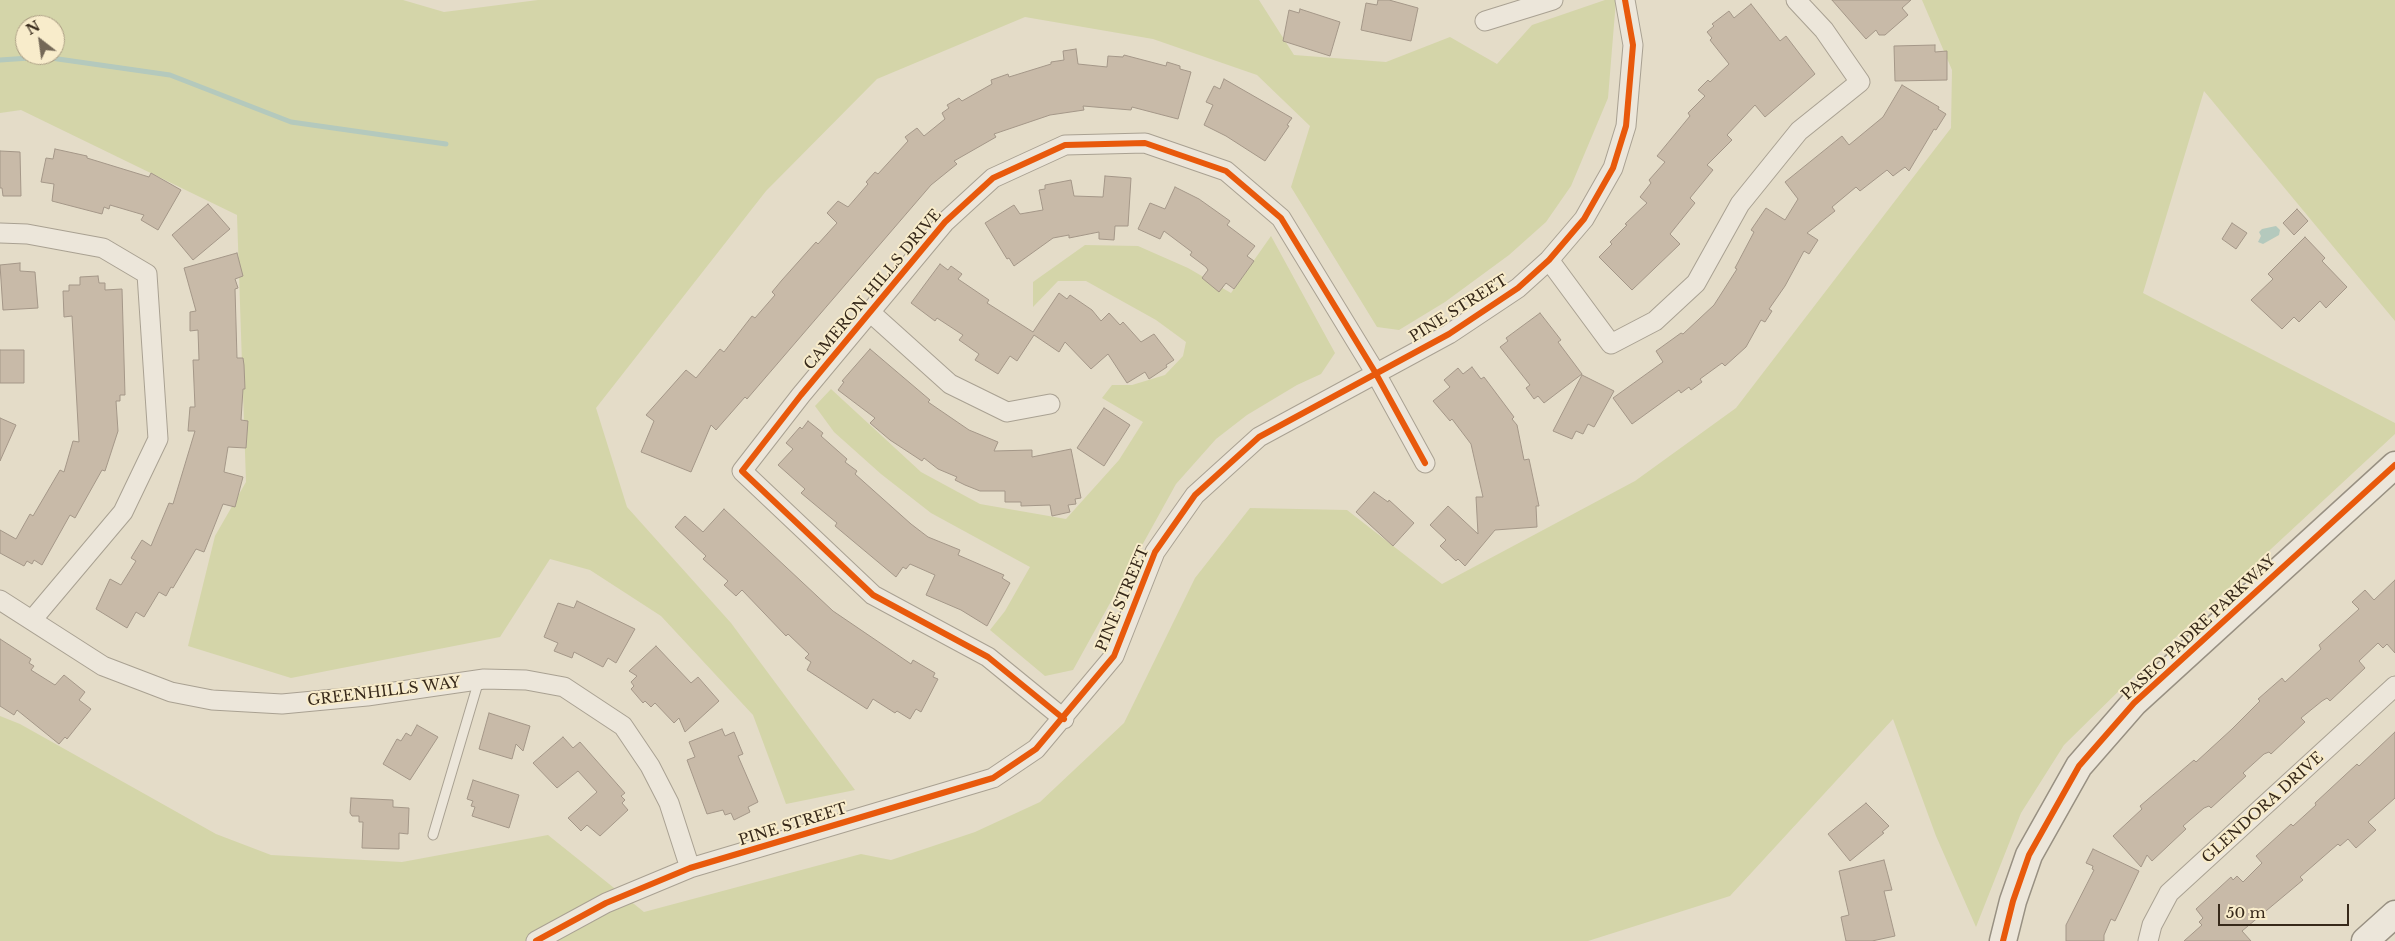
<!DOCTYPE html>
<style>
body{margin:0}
#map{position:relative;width:2395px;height:941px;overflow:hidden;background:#e4dcc8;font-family:"Libre Baskerville",serif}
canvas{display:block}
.north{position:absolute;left:15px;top:15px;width:50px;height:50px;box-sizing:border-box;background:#f8eccb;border:1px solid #ab9e84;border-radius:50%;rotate:330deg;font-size:14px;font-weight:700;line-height:20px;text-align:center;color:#37291a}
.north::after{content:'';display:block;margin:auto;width:18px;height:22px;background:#746857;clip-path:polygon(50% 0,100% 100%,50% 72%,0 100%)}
.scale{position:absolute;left:2218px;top:904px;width:131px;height:22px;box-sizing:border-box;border:2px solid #37291a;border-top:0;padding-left:6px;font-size:15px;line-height:18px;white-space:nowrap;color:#37291a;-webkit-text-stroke:4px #f8eccb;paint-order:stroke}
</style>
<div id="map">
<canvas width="2395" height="941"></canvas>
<div class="north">N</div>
<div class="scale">50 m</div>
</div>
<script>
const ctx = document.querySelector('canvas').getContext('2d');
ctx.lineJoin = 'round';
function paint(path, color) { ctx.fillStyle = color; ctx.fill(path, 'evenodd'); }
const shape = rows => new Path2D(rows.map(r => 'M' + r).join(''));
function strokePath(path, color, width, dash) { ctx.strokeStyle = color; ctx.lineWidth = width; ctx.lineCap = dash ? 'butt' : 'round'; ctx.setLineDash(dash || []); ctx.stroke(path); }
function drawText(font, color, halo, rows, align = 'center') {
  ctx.font = font + ' "Libre Baskerville",serif'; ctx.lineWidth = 4; ctx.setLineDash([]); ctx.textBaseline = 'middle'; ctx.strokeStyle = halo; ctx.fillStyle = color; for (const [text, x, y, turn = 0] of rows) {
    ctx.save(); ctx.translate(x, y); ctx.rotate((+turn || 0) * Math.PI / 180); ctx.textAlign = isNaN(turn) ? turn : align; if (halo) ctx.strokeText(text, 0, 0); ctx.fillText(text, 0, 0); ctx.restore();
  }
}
const green = shape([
 [0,0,403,0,444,12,538,0,1259,0,1294,55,1386,62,1450,37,1497,64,1532,25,1605,0,1616,0,1608,98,1571,186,1546,222,1509,255,1445,302,1399,330,1377,327,1291,187,1310,126,1257,75,1153,39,1025,17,877,79,766,191,596,408,627,507,731,623,855,790,786,804,753,715,661,616,590,570,550,559,500,637,291,678,188,646,215,536,246,482,237,215,21,110,0,113],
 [25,25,55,25,55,55,25,55],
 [1922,0,2395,0,2395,321,2204,91,2143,293,2395,423,2395,434,2133,677,2064,745,2021,813,1976,927,1936,836,1893,719,1730,896,1588,941,0,941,0,716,20,724,216,834,271,855,402,862,548,835,644,912,861,854,891,860,975,832,1040,802,1124,723,1195,578,1250,508,1347,510,1442,584,1635,481,1736,408,1951,128,1952,70],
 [1271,236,1335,353,1321,374,1297,385,1247,415,1216,439,1176,484,1073,670,1045,676,990,630,1005,611,1030,567,931,513,881,474,834,432,815,406,831,389,921,472,980,504,1066,519,1119,460,1143,422,1102,398,1112,385,1132,385,1165,375,1183,356,1186,342,1156,320,1086,281,1058,281,1033,307,1033,282,1085,245,1138,246,1188,268,1231,293]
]);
const water = shape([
 [2276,226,2280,230,2279,235,2263,244,2258,242,2261,236,2259,232,2262,229]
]);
const stream = shape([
 [0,60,44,57,170,75,291,122,446,144]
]);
const building = shape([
 [1378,0,1389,0,1418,8,1411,41,1361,30,1366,3,1377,5,1378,0],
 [1832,0,1911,0,1902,8,1908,15,1885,35,1879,35,1876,30,1866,39,1832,0],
 [1751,4,1780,41,1786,36,1815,74,1765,117,1755,105,1727,135,1732,140,1707,165,1713,170,1690,198,1695,203,1670,234,1680,244,1632,290,1599,257,1612,244,1610,242,1627,225,1625,224,1647,203,1640,197,1651,183,1649,180,1665,162,1657,156,1690,116,1688,113,1705,96,1698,90,1708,80,1710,82,1729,64,1710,40,1712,38,1707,32,1714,26,1712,24,1729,11,1734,18,1751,4],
 [1300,9,1340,22,1330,56,1283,41,1289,10,1299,13,1300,9],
 [1935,45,1935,52,1947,51,1947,80,1895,81,1894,46,1935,45],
 [1076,49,1078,64,1107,67,1108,56,1123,57,1124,55,1166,66,1167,62,1180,66,1180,69,1191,72,1178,119,1132,107,1131,110,1083,106,1084,110,1050,115,994,134,996,137,954,161,957,164,931,185,747,399,745,397,716,430,711,425,691,472,641,452,654,421,646,415,686,370,696,378,720,349,724,352,752,316,755,318,775,295,772,292,782,280,816,242,818,244,837,223,827,213,838,201,848,207,868,184,866,182,875,172,878,174,908,141,905,137,917,128,924,136,945,119,942,113,949,108,947,105,959,98,962,101,992,84,991,80,1008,74,1009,77,1051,64,1051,62,1064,60,1063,51,1076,49],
 [1224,79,1292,118,1287,125,1289,126,1265,161,1226,136,1204,125,1213,105,1206,102,1214,86,1220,89,1224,79],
 [1902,85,1939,107,1938,109,1946,114,1936,130,1934,129,1909,171,1905,167,1893,176,1887,170,1860,191,1856,187,1832,207,1835,211,1807,233,1818,240,1809,254,1804,251,1785,286,1769,309,1772,311,1765,322,1761,320,1746,347,1725,366,1722,363,1700,379,1702,382,1691,390,1689,387,1681,393,1679,390,1632,424,1613,398,1663,362,1656,351,1681,333,1683,334,1714,305,1737,269,1735,268,1754,232,1751,230,1766,208,1785,220,1798,199,1785,182,1842,136,1849,145,1883,117,1902,85],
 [55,149,87,156,87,158,149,177,151,173,181,190,158,230,141,220,144,215,110,205,109,209,104,207,102,214,52,201,54,184,41,182,46,158,53,159,55,149],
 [0,151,20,152,21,196,3,196,2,188,0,188,0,151],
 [1105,176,1131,178,1128,226,1115,226,1114,240,1099,239,1099,232,1069,238,1069,235,1053,238,1014,266,1009,258,1007,259,985,223,1014,205,1020,214,1043,210,1039,190,1045,189,1045,185,1071,180,1074,196,1103,197,1105,176],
 [1175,187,1199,199,1230,221,1227,225,1255,246,1247,256,1254,261,1234,289,1226,283,1219,292,1202,278,1208,270,1206,267,1190,255,1192,252,1164,231,1160,239,1138,229,1150,203,1165,209,1175,187],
 [208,204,230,229,193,260,172,235,208,204],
 [2297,209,2308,221,2294,235,2283,223,2297,209],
 [2232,223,2247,233,2236,249,2222,239,2232,223],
 [2305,237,2325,258,2322,261,2347,287,2326,308,2320,301,2299,322,2294,317,2282,329,2251,300,2273,279,2268,274,2305,237],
 [237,253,243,276,235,279,238,288,235,289,237,358,243,358,244,365,245,389,243,389,241,420,248,421,246,448,228,447,224,472,243,477,235,507,223,504,204,552,196,549,173,588,171,587,166,596,159,592,144,617,136,612,127,628,96,609,110,579,121,585,136,561,131,558,142,540,151,546,169,503,173,504,195,431,188,431,190,407,195,407,193,360,199,360,198,330,190,331,190,312,196,311,184,268,237,253],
 [20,263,20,271,35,272,38,308,3,310,0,265,20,263],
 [940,264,948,270,951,266,962,274,958,279,989,300,987,303,1033,332,1059,293,1067,299,1070,295,1092,310,1101,321,1109,313,1120,325,1123,322,1141,342,1154,334,1174,360,1166,365,1167,367,1149,379,1145,372,1127,383,1108,354,1091,369,1065,342,1059,352,1034,335,1017,361,1010,356,998,374,975,360,979,354,959,340,963,335,937,318,935,321,911,303,940,264],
 [98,276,99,283,105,283,105,290,122,289,125,395,120,395,120,401,116,401,118,431,105,471,102,470,75,518,70,515,42,565,34,560,32,564,27,561,24,566,0,553,0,530,16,539,30,514,33,516,60,470,64,472,73,441,79,442,72,316,64,317,63,291,69,291,69,285,80,285,80,277,98,276],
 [1540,313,1561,340,1558,342,1582,374,1544,403,1538,396,1534,399,1526,388,1530,385,1500,347,1508,341,1506,338,1540,313],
 [870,349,930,400,928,402,969,430,998,442,994,451,1032,450,1032,457,1071,449,1081,498,1075,499,1076,504,1068,505,1070,512,1052,516,1050,505,1021,506,1021,502,1005,502,1005,491,980,491,965,485,955,480,957,477,938,469,924,458,922,461,890,440,870,423,875,418,838,390,844,382,842,381,870,349],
 [0,350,24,350,24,383,0,383,0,350],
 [1472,367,1481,379,1484,377,1514,417,1512,419,1517,425,1524,460,1529,459,1539,506,1536,506,1537,527,1495,530,1465,566,1458,559,1456,561,1440,546,1446,540,1430,525,1448,506,1478,534,1476,497,1483,497,1471,444,1452,419,1450,421,1433,401,1450,387,1444,380,1458,368,1463,374,1472,367],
 [1582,375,1614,391,1594,427,1588,424,1583,434,1576,431,1572,439,1553,431,1582,375],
 [1104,408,1130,425,1104,466,1077,448,1104,408],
 [0,418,16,425,0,461,0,418],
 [808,421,823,433,821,436,847,459,845,462,857,471,855,474,911,524,928,537,960,550,958,555,1004,575,1002,578,1010,583,987,626,961,610,926,595,935,575,910,564,906,569,903,567,896,577,835,526,837,523,801,493,805,489,778,465,793,449,786,443,800,427,802,429,808,421],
 [1374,492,1388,502,1389,500,1414,523,1393,546,1356,512,1374,492],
 [724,509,833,611,911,664,913,660,935,673,933,677,938,679,921,712,916,709,910,719,897,711,895,713,873,699,867,709,807,670,811,662,805,658,809,654,788,634,786,636,742,590,736,596,724,585,728,581,703,559,706,556,675,527,685,516,703,532,724,509],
 [2395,580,2395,653,2387,644,2383,648,2378,643,2359,661,2365,668,2330,701,2327,698,2322,701,2301,718,2305,722,2271,754,2269,752,2264,754,2243,773,2246,776,2211,808,2209,806,2204,808,2183,826,2186,829,2152,861,2147,855,2141,867,2113,836,2142,809,2140,806,2194,760,2196,762,2232,729,2260,701,2258,699,2282,678,2285,682,2321,649,2319,645,2359,609,2352,602,2365,590,2374,600,2395,580],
 [577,601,635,629,616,663,608,658,603,667,574,652,572,658,554,651,558,643,544,637,558,603,574,608,577,601],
 [0,639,31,659,29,663,34,666,31,670,55,685,64,675,85,692,79,700,91,709,67,739,65,737,59,744,17,710,14,715,0,706,0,639],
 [656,646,691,683,698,677,719,701,685,732,679,718,674,723,655,703,651,707,645,701,643,703,631,689,634,686,631,682,637,676,629,671,656,646],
 [489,713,530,726,523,751,516,744,512,759,479,749,489,713],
 [417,725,438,737,410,780,383,764,397,739,401,741,406,733,411,736,417,725],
 [722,729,725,736,734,732,743,754,738,756,758,802,748,807,750,812,734,820,731,813,725,815,723,810,707,814,687,760,695,757,689,742,722,729],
 [2395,732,2395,798,2368,822,2376,830,2356,848,2348,839,2340,846,2338,844,2300,877,2303,880,2242,931,2251,941,2184,941,2202,925,2199,922,2203,918,2196,909,2231,877,2233,880,2237,876,2243,882,2262,863,2256,856,2291,824,2293,826,2316,805,2315,803,2357,764,2359,766,2395,732],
 [563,737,573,748,580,742,625,793,621,796,625,800,622,803,628,810,600,836,587,825,581,831,568,818,597,792,578,771,557,788,533,763,563,737],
 [473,780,519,795,509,828,472,816,475,807,471,806,473,801,467,799,473,780],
 [351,798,393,800,393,807,409,808,408,834,399,833,399,849,362,848,363,822,359,822,359,816,352,816,350,813,351,798],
 [1866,803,1889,826,1882,832,1884,833,1850,861,1828,834,1866,803],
 [2093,849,2139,871,2115,921,2111,919,2104,935,2104,941,2066,941,2066,925,2094,870,2092,869,2093,866,2086,863,2093,849],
 [1884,860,1892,890,1884,891,1895,936,1872,941,1846,941,1841,917,1849,915,1839,871,1884,860]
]);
const service = shape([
 [433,835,479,680]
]);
const minor = shape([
 [1485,21,1553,0],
 [0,233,27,234,103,248,147,274,158,439,123,512,32,620],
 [1549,260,1611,344,1655,321,1696,283,1740,204,1799,131,1860,82,1824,30,1796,0],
 [871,313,950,384,1007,412,1050,404],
 [0,600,103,666,171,692,212,700,282,704,367,696,484,679,526,680,564,687,623,726,650,766,669,803,690,868],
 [1064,719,988,657,873,595,742,471,801,395,945,222,993,178,1065,145,1145,143,1226,171,1281,218,1375,372,1425,463],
 [536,941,606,903,690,868,993,778,1036,749,1114,656,1155,552,1195,495,1259,437,1449,334,1518,288,1549,260,1584,219,1613,168,1626,126,1633,45,1625,0],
 [2148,941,2152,925,2169,893,2395,686]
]);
const secondary = shape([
 [2003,941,2013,901,2029,855,2079,766,2134,703,2395,465],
 [2365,941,2395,914]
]);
const cycleway = shape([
 [1064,719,988,657,873,595,742,471,801,395,945,222,993,178,1065,145,1145,143,1226,171,1281,218,1375,372,1425,463],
 [536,941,606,903,690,868,993,778,1036,749,1114,656,1155,552,1195,495,1259,437,1449,334,1518,288,1549,260,1584,219,1613,168,1626,126,1633,45,1625,0],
 [2003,941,2013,901,2029,855,2079,766,2134,703,2395,465]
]);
const streetNames = [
 ["CAMERON HILLS DRIVE",873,290,-50],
 ["PINE STREET",1459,309,-32],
 ["PINE STREET",1123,599,-67],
 ["PASEO PADRE PARKWAY",2199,628,-43],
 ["GREENHILLS WAY",384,692,-7],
 ["GLENDORA DRIVE",2263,808,-42],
 ["PINE STREET",793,825,-17]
];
paint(green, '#d4d5a9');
paint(water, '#b4c9bd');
strokePath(stream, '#b4c9bd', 5);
paint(building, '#c8baa8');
strokePath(building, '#a49788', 1);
strokePath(service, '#a9a192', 11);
strokePath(minor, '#a9a192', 21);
strokePath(secondary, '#989082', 29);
strokePath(service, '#ece6da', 9);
strokePath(minor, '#ece6da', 19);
strokePath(secondary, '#ece6da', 26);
strokePath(cycleway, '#e8590c', 6);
drawText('15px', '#37291a', '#f8eccb', streetNames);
</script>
